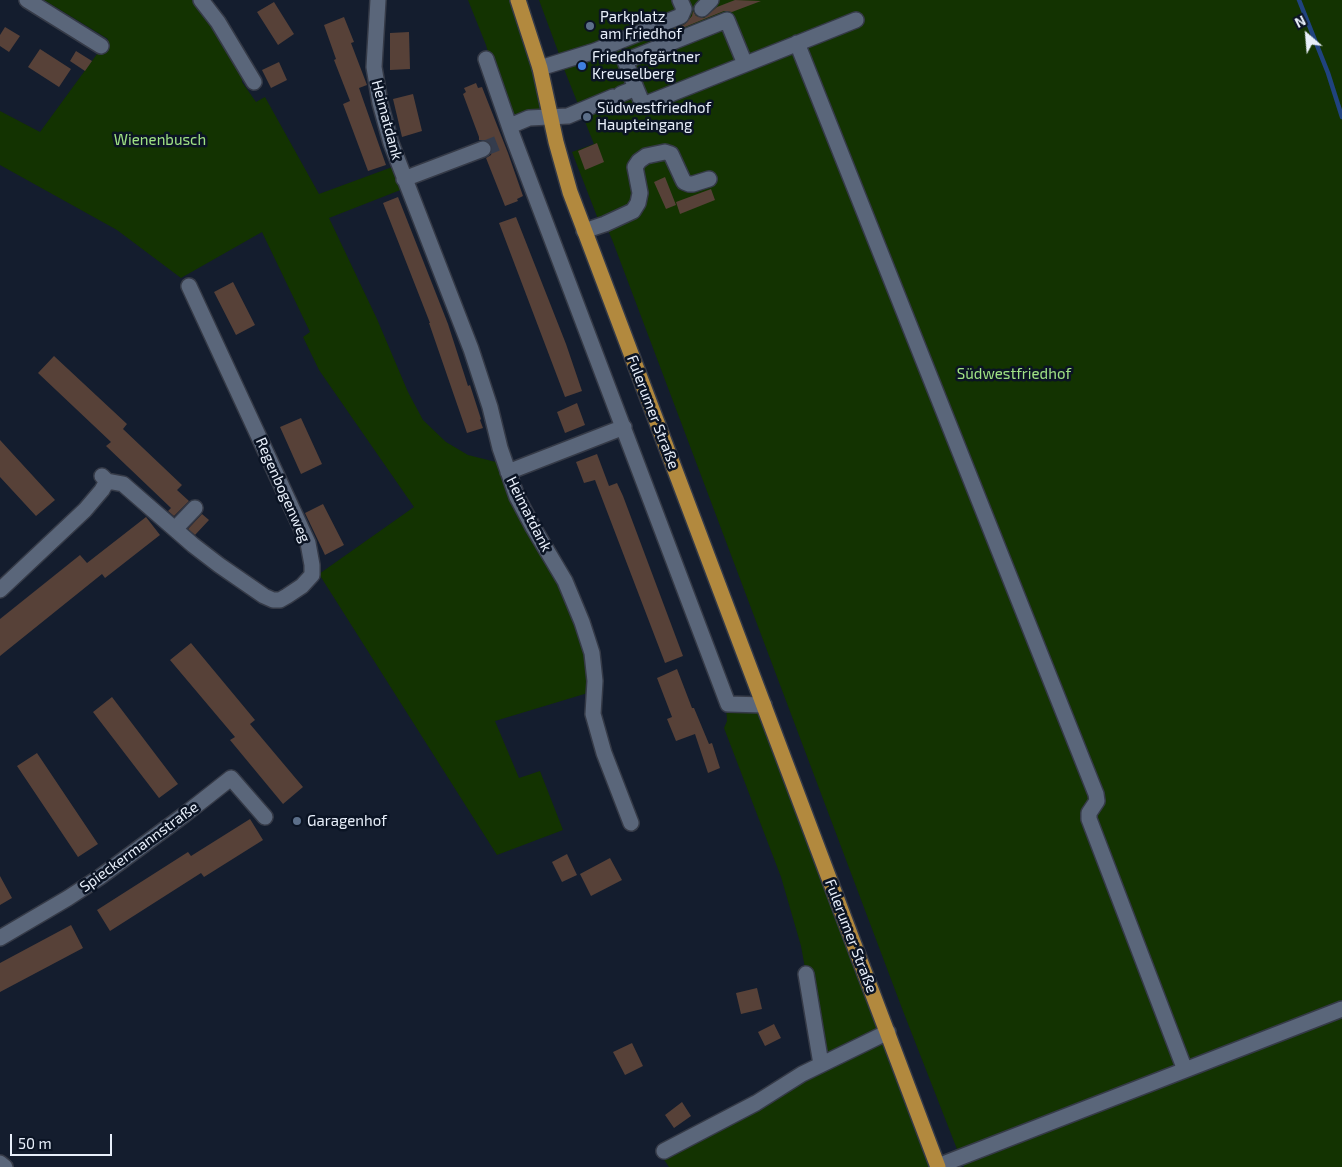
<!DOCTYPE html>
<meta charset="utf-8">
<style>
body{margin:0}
#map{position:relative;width:1342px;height:1167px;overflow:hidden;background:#141d2e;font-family:"Exo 2",sans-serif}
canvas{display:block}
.north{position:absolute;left:1282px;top:10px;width:50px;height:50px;-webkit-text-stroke:4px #0b1424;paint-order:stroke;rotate:333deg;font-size:14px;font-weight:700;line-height:20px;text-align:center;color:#e8effa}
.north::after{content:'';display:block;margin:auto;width:18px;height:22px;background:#e8effa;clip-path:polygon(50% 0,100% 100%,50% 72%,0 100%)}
.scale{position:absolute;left:10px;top:1134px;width:102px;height:22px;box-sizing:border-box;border:2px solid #e8effa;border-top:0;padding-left:6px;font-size:15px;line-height:18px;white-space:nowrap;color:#e8effa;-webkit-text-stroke:4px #0b1424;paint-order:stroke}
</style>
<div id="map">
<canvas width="1342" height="1167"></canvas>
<div class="north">N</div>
<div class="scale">50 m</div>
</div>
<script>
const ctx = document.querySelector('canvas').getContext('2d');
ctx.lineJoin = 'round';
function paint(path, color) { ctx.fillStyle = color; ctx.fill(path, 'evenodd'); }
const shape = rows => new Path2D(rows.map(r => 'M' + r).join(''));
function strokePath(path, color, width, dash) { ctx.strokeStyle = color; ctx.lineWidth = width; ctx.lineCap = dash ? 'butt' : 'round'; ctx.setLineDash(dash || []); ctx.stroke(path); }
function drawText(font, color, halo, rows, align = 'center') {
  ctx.font = font + ' "Exo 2",sans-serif'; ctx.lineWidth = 5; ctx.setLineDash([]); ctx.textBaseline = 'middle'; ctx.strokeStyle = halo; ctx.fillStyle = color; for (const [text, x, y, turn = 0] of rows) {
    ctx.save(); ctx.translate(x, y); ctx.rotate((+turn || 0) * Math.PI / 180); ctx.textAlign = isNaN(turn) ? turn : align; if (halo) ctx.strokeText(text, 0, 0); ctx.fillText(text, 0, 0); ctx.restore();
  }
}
const green = shape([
 [44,0,198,0,242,69,242,82,256,102,265,97,319,194,395,166,403,189,329,218,377,319,408,392,423,420,446,442,468,455,500,463,545,558,580,626,591,692,495,721,519,778,540,771,563,830,497,855,319,574,414,507,319,370,303,337,310,332,262,232,181,278,117,230,0,165,0,111,40,132,108,39],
 [468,0,510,0,534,70,544,115,510,122,493,71,486,45],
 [539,0,1342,0,1342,1167,964,1167,903,1011,613,242,603,218,598,219,572,152,594,144,564,69,561,70,559,54],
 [726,706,759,707,930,1167,669,1167,661,1155,827,1056,820,1050,801,946,781,877,724,728,727,721]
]);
const stream = shape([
 [1299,0,1328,73,1342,117]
]);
const building = shape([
 [735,0,761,1,732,12,724,11,658,38,657,36,685,24,692,16,693,11,696,16,704,18,717,7],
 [274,2,294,34,278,45,257,12],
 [344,17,354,42,351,43,367,85,359,88,386,165,368,171,343,104,350,101,334,60,336,59,324,25],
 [5,27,20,36,9,52,0,46,0,35],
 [409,32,410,69,390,70,390,33],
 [40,49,71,69,59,87,28,67],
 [76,51,92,61,85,71,70,61],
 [279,62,287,80,271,88,262,70],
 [476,83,478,88,482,87,508,153,523,196,517,199,518,201,505,206,486,158,491,155,492,150,492,145,485,140,479,140,479,137,463,94,466,92,464,88],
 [413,94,422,131,402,137,393,99],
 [597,143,604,162,585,170,578,151],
 [665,177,676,205,666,209,654,182],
 [711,189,715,200,680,214,676,202],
 [398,197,448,324,468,386,470,385,481,419,480,420,483,428,467,433,429,323,430,323,383,203],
 [516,217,566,344,582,391,565,397,499,223],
 [233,282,255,325,236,335,214,292],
 [54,356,127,424,123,429,182,485,177,490,189,501,174,516,168,511,171,508,106,446,111,442,38,373],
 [577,403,585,425,565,433,557,412],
 [301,418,322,464,301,474,280,427],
 [0,440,55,500,36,516,0,477],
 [597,454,609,486,617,483,623,496,683,656,665,663,595,480,584,483,576,462],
 [323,504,344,545,325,555,305,513],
 [202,514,209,520,195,535,188,529],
 [146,517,160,535,105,578,102,574,0,656,0,619,80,555,87,563],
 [191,643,255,720,250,724,303,787,283,804,230,740,235,737,170,660],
 [677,669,692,708,694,708,709,744,712,743,720,768,708,773,695,734,676,741,667,719,672,717,657,678],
 [112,697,178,784,159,798,93,712],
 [37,753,98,844,78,857,17,766],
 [250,819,263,840,204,877,201,873,110,931,97,910,188,852,191,856],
 [567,854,577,875,562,882,552,862],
 [610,858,622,880,591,896,580,874],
 [0,876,12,898,0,905],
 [71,925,83,948,0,992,0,963],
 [757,988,762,1009,741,1014,736,993],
 [774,1024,781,1038,765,1046,758,1032],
 [632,1043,643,1066,625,1075,613,1052],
 [682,1102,691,1116,674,1128,665,1115]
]);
const minorTunnel = shape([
 [483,149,503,141]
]);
const minor = shape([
 [27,0,101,46],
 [201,0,218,22,254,82],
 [378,0,374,67,380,103,391,143,471,349,490,407,500,448,517,497,533,527,565,581,582,622,592,653,595,681,593,714,604,753,631,823],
 [702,9,711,0],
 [797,43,1096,794,1097,801,1089,813,1089,819,1185,1070],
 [486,59,513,137,728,704,764,705],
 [540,68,595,51,681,16,684,9,680,0],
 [636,88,625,61,727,20,745,64],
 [621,94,636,88,643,105,856,20],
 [510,126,529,118,568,116,613,97],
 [404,179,483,149],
 [584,231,605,224,633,211,638,203,640,193,635,167,639,161,646,156,665,152,671,154,682,178,684,182,689,184,693,184,709,179],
 [508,472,624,427],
 [107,481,123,484,193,545,219,565,264,596,273,600,280,600,287,596,302,586,312,575,312,565,308,543,189,286],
 [175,529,195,508],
 [0,590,85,510,102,490,107,481,102,476],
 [0,938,68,898,100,877,184,815,231,778,265,817],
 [806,974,821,1064],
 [664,1151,756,1103,802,1074,888,1032],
 [0,1163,5,1167],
 [938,1166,1342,1009]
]);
const major = shape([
 [518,0,540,68,556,142,570,192,938,1167]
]);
const markers = [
 [590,26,5,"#5c6f8a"],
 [582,66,5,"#3f7fe0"],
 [587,117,5,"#5c6f8a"],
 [297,821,5,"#5c6f8a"]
];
const poiNames = [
 ["Parkplatz",600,17],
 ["am Friedhof",600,34],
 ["Friedhofgärtner",592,57],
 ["Kreuselberg",592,74],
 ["Südwestfriedhof",597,108],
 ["Haupteingang",597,125],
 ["Garagenhof",307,821]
];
const streetNames = [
 ["Heimatdank",387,120,75],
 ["Fulerumer Straße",653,412,69],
 ["Regenbogenweg",283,490,66],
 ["Heimatdank",529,514,63],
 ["Spieckermannstraße",139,847,-36],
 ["Fulerumer Straße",851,936,69]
];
const parkNames = [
 ["Wienenbusch",160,140],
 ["Südwestfriedhof",1014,374]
];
paint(green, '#133301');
strokePath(stream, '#20437f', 4.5);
paint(building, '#574138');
strokePath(minorTunnel, '#343c4d', 15, [15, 8]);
strokePath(minor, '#353a47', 18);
strokePath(major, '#353a47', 18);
strokePath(minor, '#5a667a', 15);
strokePath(major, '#b2893e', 15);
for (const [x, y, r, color] of markers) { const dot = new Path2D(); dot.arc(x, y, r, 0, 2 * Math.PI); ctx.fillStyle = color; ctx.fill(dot); strokePath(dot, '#0b1424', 2); }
drawText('15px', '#e8effa', '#0b1424', poiNames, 'left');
drawText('15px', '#e8effa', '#0b1424', streetNames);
drawText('15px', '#a0e285', '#0b1424', parkNames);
</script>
